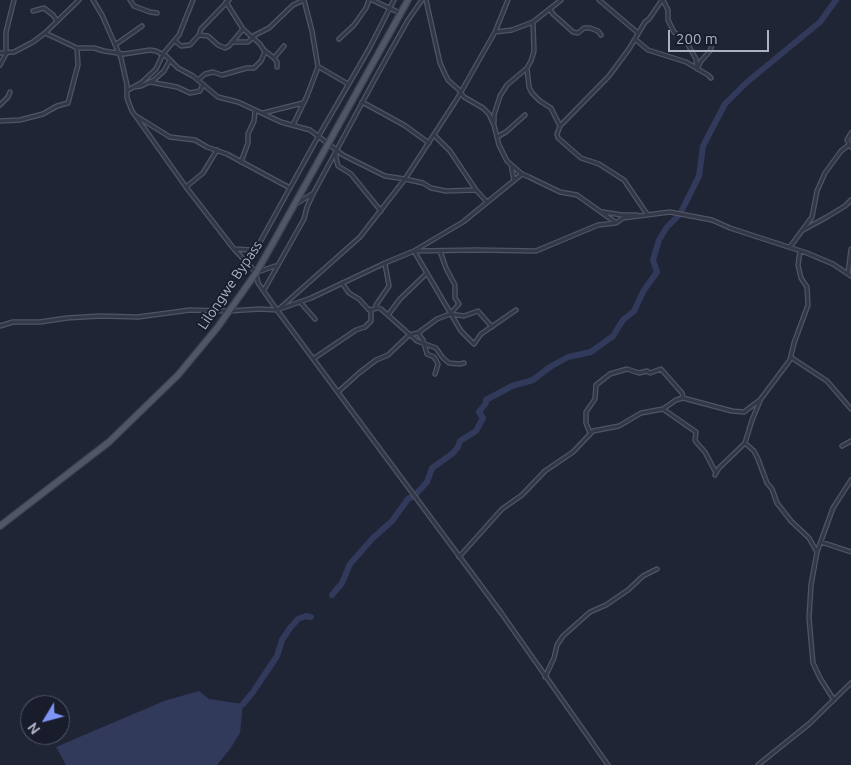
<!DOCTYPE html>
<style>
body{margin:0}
#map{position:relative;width:851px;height:765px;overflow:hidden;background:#202536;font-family:Ubuntu,sans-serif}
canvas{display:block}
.north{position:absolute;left:20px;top:695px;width:50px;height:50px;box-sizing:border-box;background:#191d2b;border:1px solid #545868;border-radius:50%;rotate:233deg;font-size:14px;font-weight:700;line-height:20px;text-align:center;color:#adb1c3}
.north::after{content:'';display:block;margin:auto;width:18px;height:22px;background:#7f96f6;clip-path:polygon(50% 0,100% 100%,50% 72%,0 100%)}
.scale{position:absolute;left:668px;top:30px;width:101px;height:22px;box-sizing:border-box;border:2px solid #adb1c3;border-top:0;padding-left:6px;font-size:15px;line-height:18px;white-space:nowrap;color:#adb1c3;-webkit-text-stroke:4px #191d2b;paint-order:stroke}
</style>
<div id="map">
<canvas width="851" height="765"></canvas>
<div class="north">N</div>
<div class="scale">200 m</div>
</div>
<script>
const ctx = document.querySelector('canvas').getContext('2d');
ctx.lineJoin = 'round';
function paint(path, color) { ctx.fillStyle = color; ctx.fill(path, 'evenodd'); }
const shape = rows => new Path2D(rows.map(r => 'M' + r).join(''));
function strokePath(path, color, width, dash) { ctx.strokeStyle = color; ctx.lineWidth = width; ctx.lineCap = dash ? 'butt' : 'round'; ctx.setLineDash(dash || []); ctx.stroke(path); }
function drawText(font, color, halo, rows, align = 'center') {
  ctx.font = font + ' Ubuntu,sans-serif'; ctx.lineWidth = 4; ctx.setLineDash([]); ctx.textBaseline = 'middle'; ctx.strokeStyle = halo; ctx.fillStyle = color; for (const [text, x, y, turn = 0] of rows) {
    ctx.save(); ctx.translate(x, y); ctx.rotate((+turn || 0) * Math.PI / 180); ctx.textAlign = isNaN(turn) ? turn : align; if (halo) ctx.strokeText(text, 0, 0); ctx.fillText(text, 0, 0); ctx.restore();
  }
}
const water = shape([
 [199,691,209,699,243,704,240,733,230,749,217,765,66,765,56,747,164,701]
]);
const river = shape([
 [681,212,699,176,703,146,725,104,746,83,820,22,836,0],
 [416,494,427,482,432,468,452,454,458,447,460,441,476,431,483,418,479,412,486,403,486,400,512,386,533,380,550,367,568,357,591,352,613,336,623,320,634,311,644,290,657,272,653,260,659,240,667,227,679,215],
 [332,595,342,583,350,564,373,538,392,521,408,499,412,497],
 [255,689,277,656,282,640,290,628,298,619,306,616,311,617],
 [243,704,253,692]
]);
const street = shape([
 [93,0,102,15,121,58,127,85,127,98,132,111,186,187,234,249,252,268,256,273,258,283,277,310,502,614,608,765],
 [130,0,134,6,150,12,157,13],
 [372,0,400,13],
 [426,0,440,63,445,74,448,80,459,90,464,97,483,108,489,114,494,125,499,145,507,161,522,174,529,177,560,192,577,195,615,222],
 [599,0,638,33],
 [663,0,668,10,668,20,674,32,686,41,696,59,697,69,701,61,710,51,712,45],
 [550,9,553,14,573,32,578,33,584,28,590,28,598,31,601,35],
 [33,11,44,8,53,15,57,21],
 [495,32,512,30,533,22,561,0],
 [45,33,77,48,94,48,104,51,124,54,150,50,156,51,166,56,178,68,193,76,218,97,238,102,281,122,310,130,343,155,385,176,405,179,423,183,431,188,446,191,476,190],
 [199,35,208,36,218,45,225,48,229,46,243,29],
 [339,39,354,25,366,8,369,0],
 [636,40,648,50,686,62,708,75,711,78],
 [175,41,181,46,190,45,199,35,201,29,229,0],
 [232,42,248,42,255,35,269,28,293,5,304,0],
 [115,45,142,26],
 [264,50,274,58,277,62,277,67],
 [0,53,14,52,33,42,45,33,79,0],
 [274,58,284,46],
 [0,65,6,54,6,32,14,0],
 [319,67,348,84],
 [527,68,529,87,532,93,540,101,551,108,560,126],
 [198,80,205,74,213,72,222,75,247,68,254,68,261,61,265,52,260,44,243,29,226,2],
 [150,82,177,87,190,93,200,91,203,84],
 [134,87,141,86,154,80,164,71,170,60],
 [128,90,141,83,156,69,163,54,179,35,193,0],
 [362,102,404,125,429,143],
 [0,105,8,97,10,92],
 [263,113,303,103],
 [136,116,170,137,195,140,207,147,227,154,290,188],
 [0,121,20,120,43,114,57,106,68,103,78,65,77,48],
 [494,122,494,115,500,96,507,85,527,68,531,61,534,51,533,22],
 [293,125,307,96,318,67,312,31,304,0],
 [851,133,847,140,851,147],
 [434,135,450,151,476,190,487,202],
 [497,137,506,132,525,115],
 [336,153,336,158,338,166,351,174,381,211],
 [241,162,248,143,248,134,254,121,255,111],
 [511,165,514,180],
 [186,187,203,173,217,150],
 [296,204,312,194],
 [603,212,622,215,637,215],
 [647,214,624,180,599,164,581,158,558,138,557,134,560,126,609,76,629,49,645,22,649,19,662,0],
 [803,230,827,217,845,206,851,200],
 [790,247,812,217,817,191,825,173,841,151,850,144],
 [235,249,252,250,259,244,318,137,369,49,394,0],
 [440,251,446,268,455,285,455,298,459,304,450,314],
 [258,272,275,266],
 [848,274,851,249],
 [342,283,349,293,359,299,369,310,378,308,381,309,417,341,436,348,443,358,449,363,460,364,464,363],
 [264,290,304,219,307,207,313,194,376,77,408,20,422,0],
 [301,303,315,319],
 [280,308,360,237,405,179,457,99,495,32,508,0],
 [377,308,376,305,389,286,385,264],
 [516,310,481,334,474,344,461,331,414,251,477,250,536,251,598,225,616,223,623,218,670,212,712,220,730,228,807,253,833,264,851,276],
 [388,315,400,299,426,274],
 [0,326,13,322,40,322,67,318,100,316,138,317,190,310,229,311,260,309,277,310,311,298,385,263,414,251,463,222,522,174],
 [418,333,423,340,427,354,434,357,438,364,435,374],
 [792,358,827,381,851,409],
 [313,359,356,330,365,327,371,321,371,311],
 [338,392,359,373,376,360,388,355,409,335,418,333,437,319,450,314,464,316,478,311,492,327],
 [760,401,752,420,745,443,754,451,758,459,767,483,772,489,777,503,791,521,809,538,817,552],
 [663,409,696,432,695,440,697,443,705,452,716,473],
 [590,433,586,423,586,412,595,399,596,385,610,374,627,369,639,373,647,371,650,373,661,369,682,393,683,398],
 [842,446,851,441],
 [715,475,719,468,745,443],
 [821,542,851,552],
 [459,557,502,509,522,495,545,471,573,452,593,431,619,426,641,413,663,409,676,400,683,398,732,411,744,412,760,400,790,360,794,343,808,305,807,287,801,278,798,265,800,251],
 [545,677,554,658,557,645,563,636,590,612,606,605,628,590,643,576,657,569],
 [834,700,820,678,813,663,809,618,811,585,817,552,833,508,851,480],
 [758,765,809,724,851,683]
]);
const primary = shape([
 [0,526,109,442,178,375,217,328,256,273,273,243,408,0]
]);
const streetNames = [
 ["Lilongwe Bypass",230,285,-56]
];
paint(water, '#323a5b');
strokePath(river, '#323a5b', 6);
strokePath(street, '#505464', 5.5);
strokePath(primary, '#3c4050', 8);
strokePath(street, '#333746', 3);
strokePath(primary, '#515667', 5.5);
drawText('14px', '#adb1c3', '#191d2b', streetNames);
</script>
